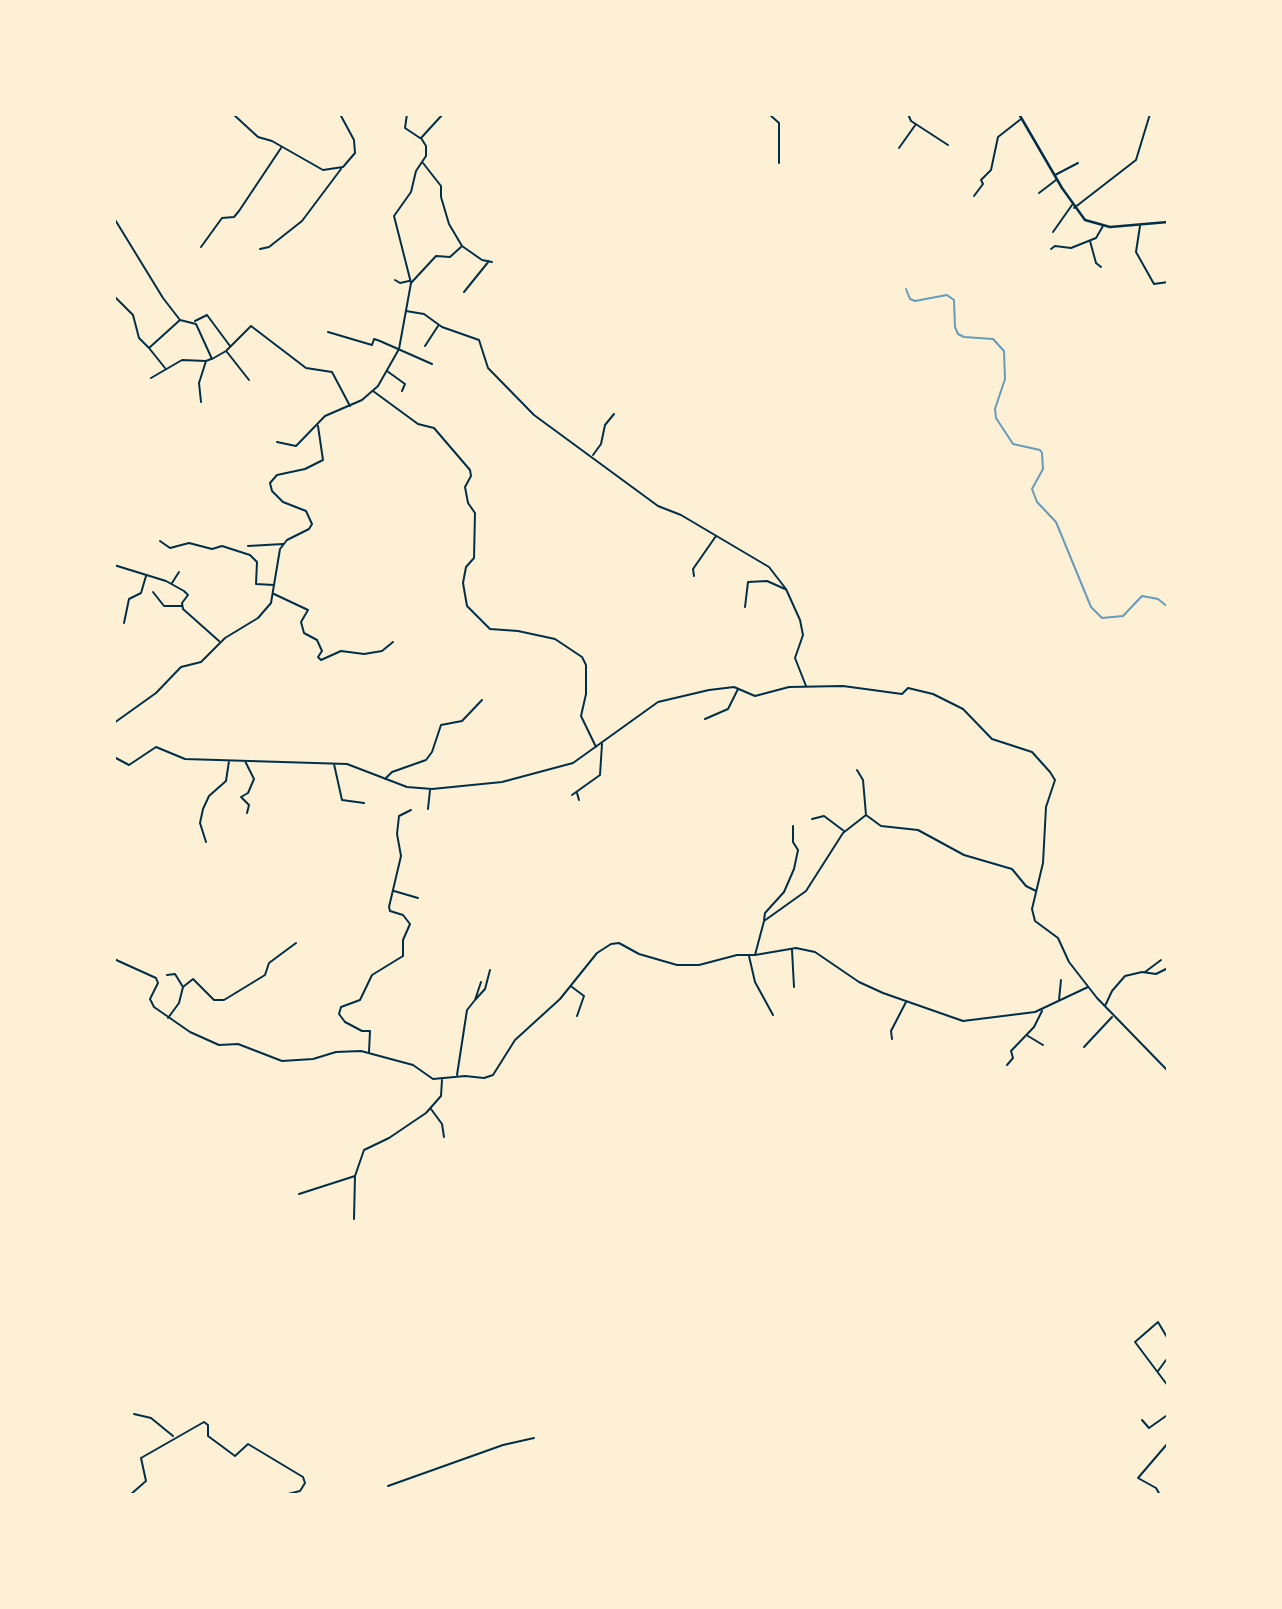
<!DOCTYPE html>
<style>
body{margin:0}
#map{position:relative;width:1282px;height:1609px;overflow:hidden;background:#fdf0d5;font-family:"Sofia Sans Condensed",sans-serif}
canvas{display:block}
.frame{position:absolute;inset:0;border:116px solid #fdf0d5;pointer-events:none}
</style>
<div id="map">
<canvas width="1282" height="1609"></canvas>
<div class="frame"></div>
</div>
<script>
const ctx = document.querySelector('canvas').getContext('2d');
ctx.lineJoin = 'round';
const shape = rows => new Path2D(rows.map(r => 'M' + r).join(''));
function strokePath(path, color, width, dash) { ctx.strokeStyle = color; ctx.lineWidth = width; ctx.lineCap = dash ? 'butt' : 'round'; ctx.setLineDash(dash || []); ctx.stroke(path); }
const stream = shape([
 [906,289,910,299,915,301,947,295,954,300,955,327,958,334,964,337,993,339,1004,351,1005,379,995,409,996,418,1013,444,1040,450,1042,453,1043,469,1032,489,1037,502,1056,522,1091,607,1102,618,1123,616,1142,596,1158,599,1168,607]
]);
const minor = shape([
 [233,114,258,137,272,141,323,170,343,167,355,153,354,140,340,114],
 [407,114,405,128,420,138],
 [769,114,779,123,779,163],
 [908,114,911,121,948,145],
 [899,148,916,124],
 [423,163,441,186,441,197,449,224,462,246,482,260,492,262],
 [1055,175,1078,163],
 [1039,193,1056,180],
 [974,196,983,184,981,180,991,170,998,137,1021,119],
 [1074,208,1136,160,1150,114],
 [114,218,163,298,180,320,196,324,212,359,226,351,251,326,306,368,332,372,350,406],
 [1140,226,1136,252,1154,284,1168,282],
 [1053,232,1072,205],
 [1090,241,1096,263,1101,267],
 [201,247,222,218,234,217,239,211,281,148],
 [260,249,269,247,302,221,341,169],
 [1051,249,1055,246,1071,248,1096,238,1103,226],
 [395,280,400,283,409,281],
 [411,283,436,256,450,257,461,247],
 [464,292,489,261],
 [114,296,133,315,139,338,149,348],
 [406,311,424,314,442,327,479,340,488,368,534,415,658,506,681,515,769,567,786,589,800,620,803,635,795,658,806,686],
 [195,321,207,315,230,346],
 [328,332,372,345,374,339,380,341,432,364],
 [425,346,438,326],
 [227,352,249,380],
 [165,368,149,348,180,320],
 [387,371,405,384,402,391],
 [151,378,182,360,206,361],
 [373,391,418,424,434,428,470,470,471,476,465,487,468,503,475,513,474,558,466,567,463,583,467,606,490,629,518,631,555,639,582,657,586,665,586,694,581,716,596,747],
 [201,402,199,383,206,361,211,359],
 [277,442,296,446,325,416,362,400,378,386,399,349,411,283,394,216,411,192,416,171,426,156,426,146,421,138,443,114],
 [593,455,601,444,605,425,614,414],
 [160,541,170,548,189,543,212,549,222,546,250,555,257,562,256,584,274,585],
 [248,546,283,544],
 [114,565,166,581,184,591,188,595,182,603,183,609,219,641],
 [694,576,693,569,716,536],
 [172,583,179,572],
 [153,592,164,606,181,606],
 [274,594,308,610,301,622,304,633,317,640,322,651,318,657,321,660,341,651,364,654,382,651,393,642],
 [745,607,748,582,767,581,785,589],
 [124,623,129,599,141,593,146,576],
 [705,719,728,709,738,689],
 [114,723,156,693,181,667,201,662,225,638,258,618,271,603,280,549,287,540,309,529,312,524,306,511,283,502,272,491,270,483,277,475,305,469,323,460,318,426],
 [114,757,129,765,156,747,185,759,347,764,407,787,432,789,502,782,573,763,658,702,709,690,734,687,755,696,789,687,843,686,902,694,908,688,933,694,963,709,992,739,1032,752,1050,772,1055,780,1046,807,1043,863,1032,909,1035,921,1058,938,1069,962,1097,998,1168,1071],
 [245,761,254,779,248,793,241,797,249,805,247,813],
 [334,764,342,800,364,803],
 [857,770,863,780,866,815],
 [385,779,392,772,426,760,432,752,441,725,462,721,482,700],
 [577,793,579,800],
 [572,795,600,775,602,744],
 [428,809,430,790],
 [812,819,824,816,844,831],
 [206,842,200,823,203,809,209,796,226,781,229,761],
 [394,891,418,898],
 [764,920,765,913,784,892,794,869,798,850,793,842,793,826],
 [792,950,794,987],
 [755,955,796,948,815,952,859,982,883,993,963,1021,1035,1012,1088,987],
 [749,956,755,982,773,1015],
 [114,959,156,978,158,983,150,999,154,1007,190,1032,219,1045,238,1044,282,1061,313,1059,336,1052,361,1051,413,1065,433,1079,465,1076,484,1078,493,1075,515,1040,560,999,597,953,611,944,619,943,639,954,677,965,699,965,737,955,755,955,764,921,806,891,843,833,866,815,881,826,918,830,964,855,1012,869,1026,886,1036,891],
 [1145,972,1161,960],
 [167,975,175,974,183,987],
 [572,987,584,996,577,1016],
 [475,1000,485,989,490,970],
 [1059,1000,1061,980],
 [1105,1006,1112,991,1125,976,1142,972,1156,974,1168,968],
 [168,1018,179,1003,183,987,193,979,214,1000,224,1000,265,975,269,963,296,943],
 [1028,1036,1043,1045],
 [892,1039,891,1031,906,1002],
 [1084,1047,1112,1017],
 [369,1052,370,1031,362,1031,345,1022,339,1014,341,1007,360,1000,372,975,403,956,403,940,410,924,403,915,390,911,389,907,401,856,397,834,399,816,411,810],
 [1007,1065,1013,1058,1011,1051,1034,1027,1042,1011],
 [457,1075,467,1010,475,1000,481,982],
 [431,1109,442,1124,444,1137],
 [299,1194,355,1176],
 [354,1219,355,1176,364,1150,389,1138,426,1113,441,1096,442,1080],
 [1168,1339,1158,1322,1135,1342,1168,1386],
 [1158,1371,1166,1360],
 [1168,1412,1168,1420],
 [134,1414,151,1418,173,1436],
 [1142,1420,1149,1428,1166,1416],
 [388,1486,503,1445,534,1438],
 [130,1495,146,1481,141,1458,204,1422,208,1425,208,1436,235,1456,248,1444,303,1477,305,1483,300,1491,284,1495],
 [1160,1495,1156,1488,1138,1478,1168,1443]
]);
const secondary = shape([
 [1019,114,1062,188,1085,220,1110,227,1168,222]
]);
strokePath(stream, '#669bbc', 2);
strokePath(minor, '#003049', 2);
strokePath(secondary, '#003049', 2.5);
</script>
